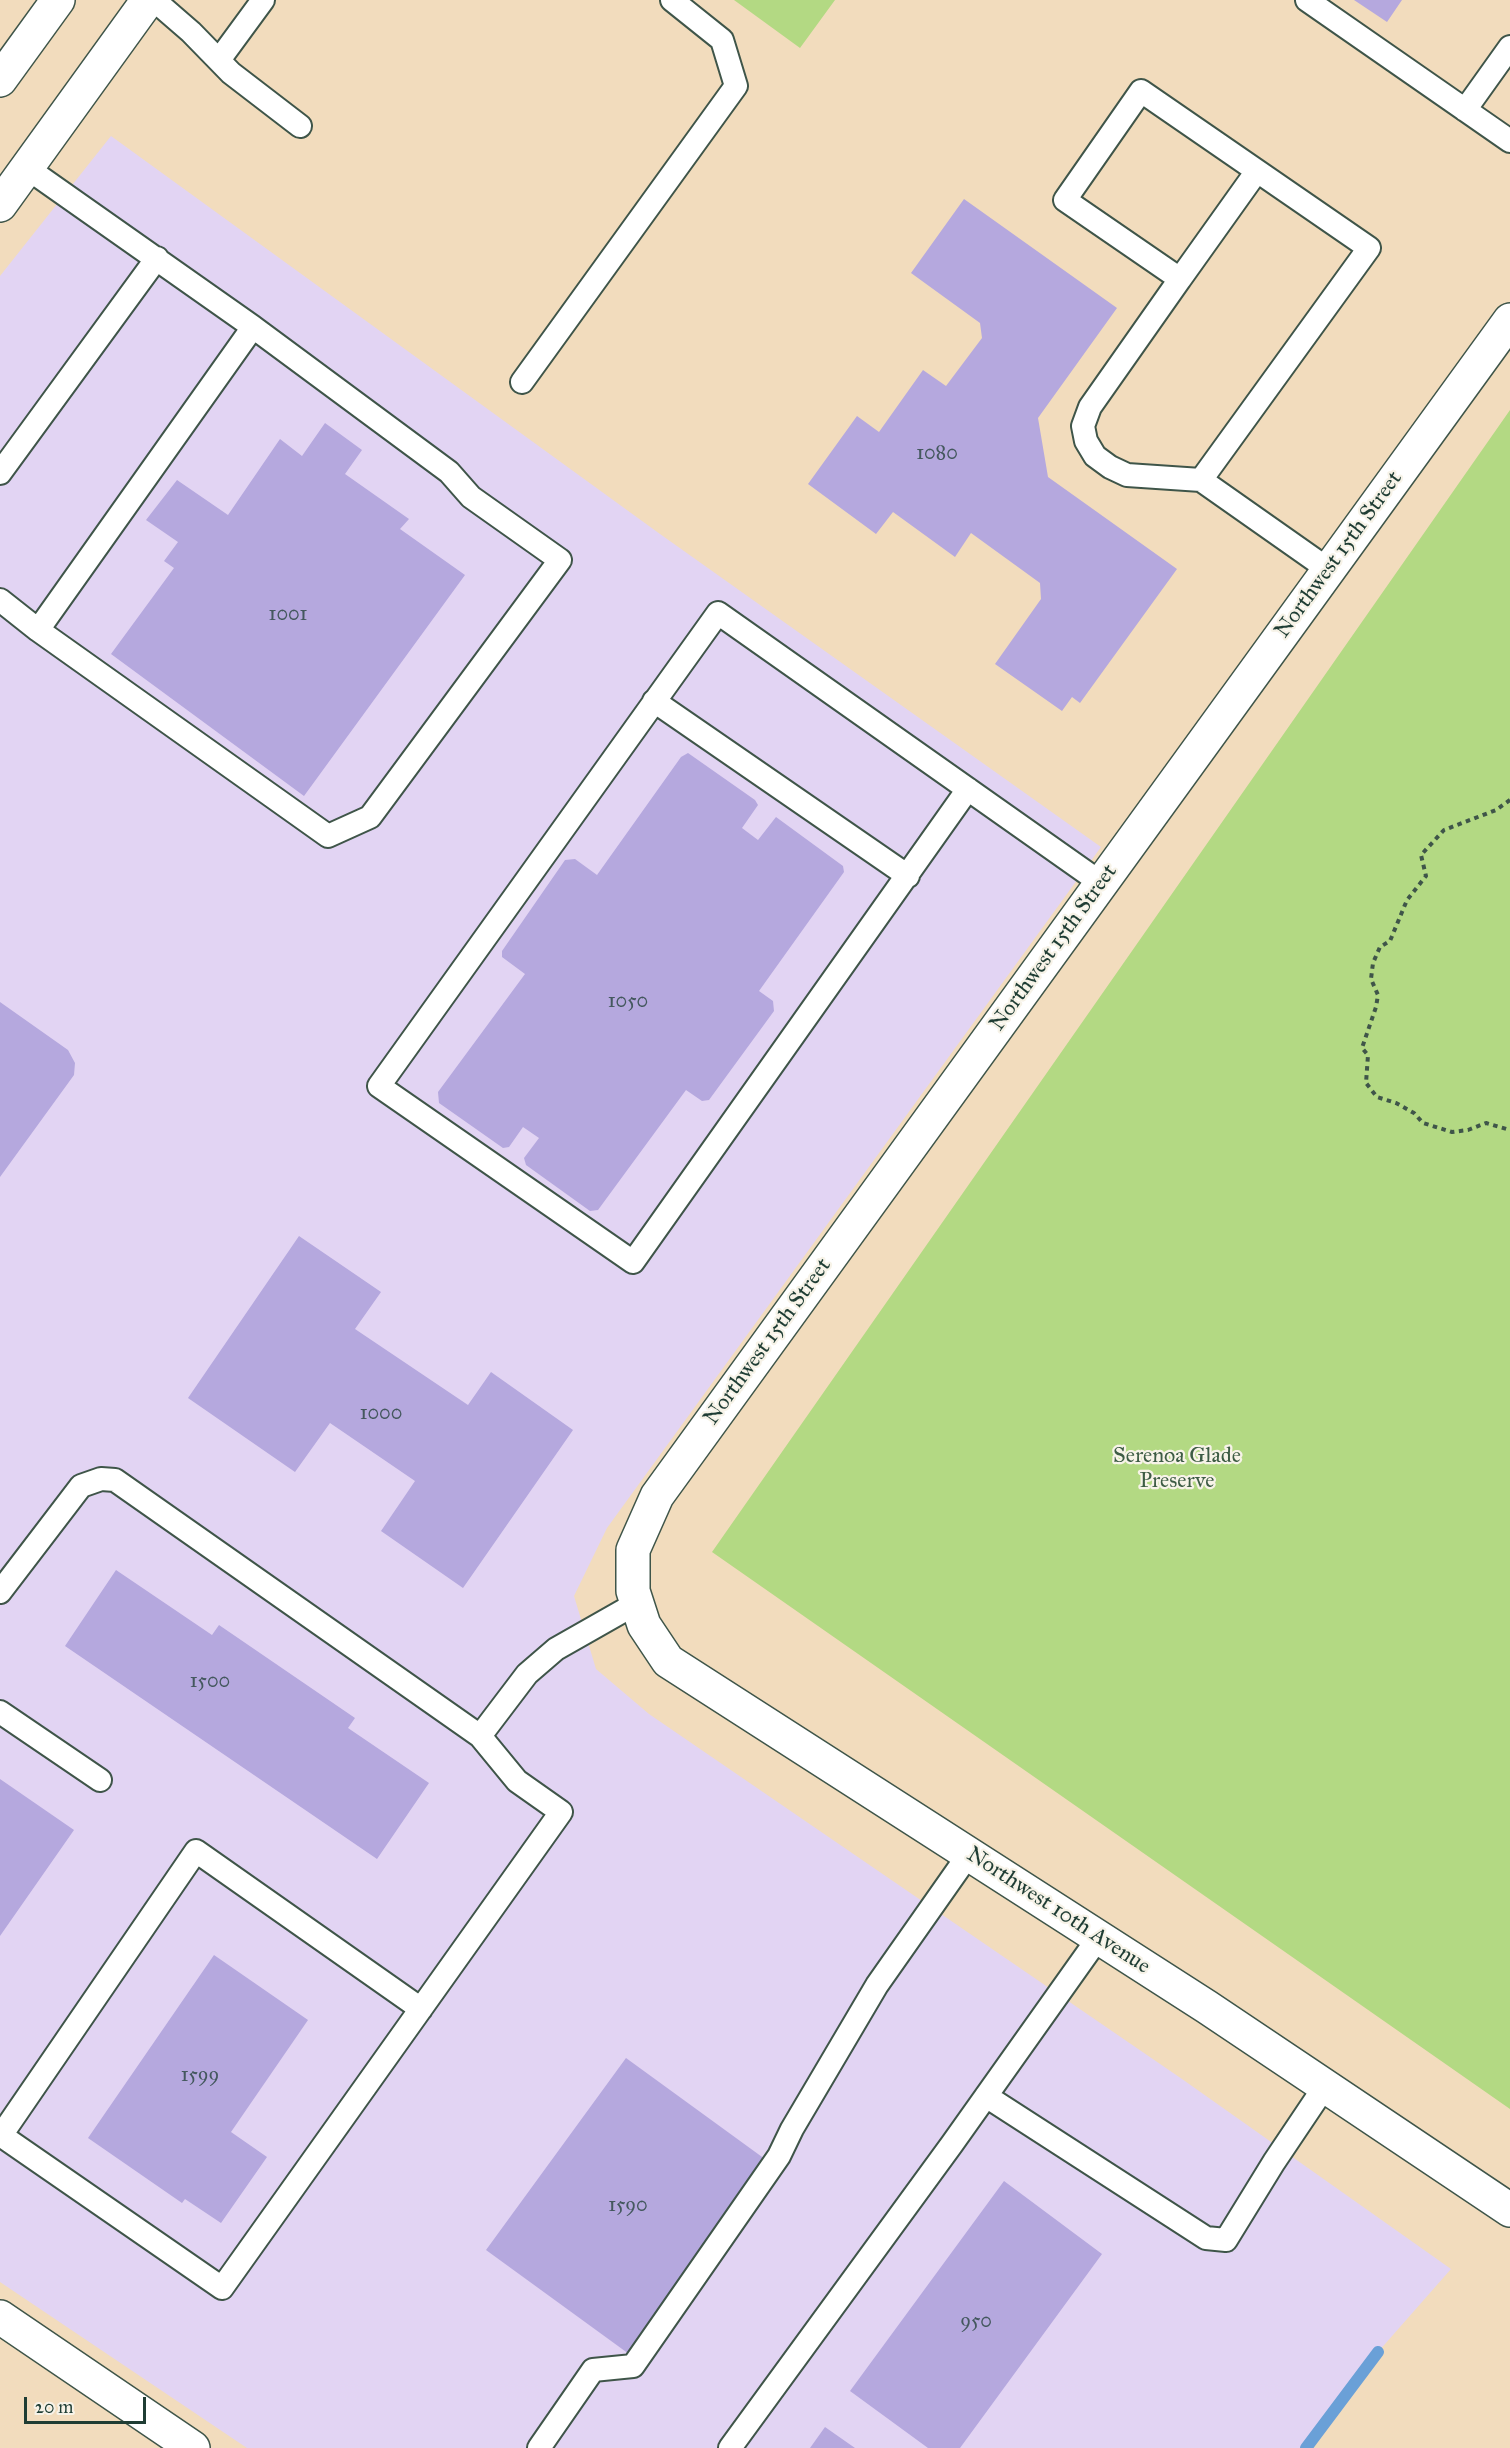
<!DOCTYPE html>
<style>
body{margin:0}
#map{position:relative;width:1510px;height:2448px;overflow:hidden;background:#f2dcbd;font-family:"IM FELL Great Primer",serif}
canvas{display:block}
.scale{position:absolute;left:24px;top:2397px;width:122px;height:27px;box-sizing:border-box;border:3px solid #1f3d34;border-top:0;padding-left:8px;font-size:18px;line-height:21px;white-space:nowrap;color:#1f3d34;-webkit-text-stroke:4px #f7f3e8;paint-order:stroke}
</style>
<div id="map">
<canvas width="1510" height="2448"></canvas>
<div class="scale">20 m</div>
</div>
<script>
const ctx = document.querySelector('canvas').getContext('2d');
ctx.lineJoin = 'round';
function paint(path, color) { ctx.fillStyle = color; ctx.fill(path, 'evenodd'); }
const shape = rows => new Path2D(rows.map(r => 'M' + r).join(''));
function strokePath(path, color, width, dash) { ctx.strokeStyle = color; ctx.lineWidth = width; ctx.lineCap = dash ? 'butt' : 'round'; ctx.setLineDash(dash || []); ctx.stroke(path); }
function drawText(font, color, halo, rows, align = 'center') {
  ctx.font = font + ' "IM FELL Great Primer",serif'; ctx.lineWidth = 4.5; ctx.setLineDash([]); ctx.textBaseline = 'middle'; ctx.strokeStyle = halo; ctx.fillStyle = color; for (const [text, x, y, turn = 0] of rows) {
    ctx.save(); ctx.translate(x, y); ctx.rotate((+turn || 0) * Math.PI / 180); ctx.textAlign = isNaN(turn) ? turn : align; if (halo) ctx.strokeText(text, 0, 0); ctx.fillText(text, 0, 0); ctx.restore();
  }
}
const built = shape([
 [111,136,660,534,1101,847,607,1528,574,1596,596,1669,649,1714,1182,2079,1451,2269,1378,2352,1306,2448,247,2448,0,2282,0,276]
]);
const green = shape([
 [734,0,835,0,800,48],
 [1510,410,1510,2109,712,1552]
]);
const stream = shape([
 [1306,2448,1378,2352]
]);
const building = shape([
 [1354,0,1402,0,1387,22],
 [964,199,1117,308,1038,418,1048,477,1177,569,1080,703,1072,697,1062,711,995,664,1041,599,1040,583,971,533,955,557,893,512,876,534,808,484,857,416,879,432,923,370,946,386,982,338,980,323,911,273],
 [325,423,362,450,345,474,409,519,400,529,465,575,304,796,111,654,174,568,164,561,178,542,146,520,177,480,228,515,280,439,302,456],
 [688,753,755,800,758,805,742,828,758,840,776,817,843,866,844,872,759,991,773,1001,774,1011,709,1100,702,1101,686,1090,598,1210,590,1211,526,1165,524,1158,539,1138,523,1127,509,1147,503,1148,439,1103,438,1092,525,974,502,957,502,951,565,860,575,859,597,875,681,757],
 [0,1002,68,1050,75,1063,74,1075,0,1177],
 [299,1236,381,1292,355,1329,468,1405,491,1372,573,1430,463,1588,381,1531,415,1481,330,1423,295,1472,188,1398],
 [116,1570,212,1635,219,1625,355,1718,348,1728,429,1783,377,1859,65,1646],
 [0,1779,74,1830,0,1936],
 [214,1955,308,2020,231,2132,267,2157,221,2223,185,2199,182,2203,88,2138],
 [626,2058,769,2162,629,2354,486,2250],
 [1004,2181,1102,2254,960,2448,928,2448,850,2391],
 [825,2427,855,2448,810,2448]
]);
const path = shape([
 [1510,800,1496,810,1444,830,1421,855,1426,876,1407,900,1390,941,1380,947,1373,963,1371,979,1378,995,1376,1007,1362,1048,1368,1055,1366,1083,1377,1097,1396,1103,1414,1113,1423,1123,1452,1132,1468,1130,1486,1123,1510,1130]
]);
const service = shape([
 [154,0,191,32,231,73,300,126],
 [1307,0,1510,141],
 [219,60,263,0],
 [1465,110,1510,47],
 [1180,279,1257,171],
 [522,382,736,86,722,40,672,0],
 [0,473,157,258],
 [1201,480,1127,475,1110,467,1095,456,1086,441,1083,426,1090,407,1180,279,1065,200,1141,91,1369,248,1201,480,1329,570],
 [0,600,38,630,328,836,370,817,560,560,471,497,449,472,253,327,27,168],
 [38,630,253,327],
 [654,701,908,876],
 [968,789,633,1262,379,1086,718,613,1101,883],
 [0,1592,81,1486,101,1479,115,1480,480,1736,527,1674,556,1649,637,1603],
 [0,1712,100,1780],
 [986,2096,1206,2238,1226,2240,1274,2162,1325,2086],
 [2,2136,222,2288,561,1812,517,1781,480,1736],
 [0,2137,196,1851,421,2009],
 [539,2448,593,2370,633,2366,779,2156,792,2129,877,1985,969,1854],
 [730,2448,952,2144,1099,1937]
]);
const minor = shape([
 [0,2317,193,2448]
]);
const tertiary = shape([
 [0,80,58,0],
 [0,205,148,0],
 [1510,320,657,1496,633,1550,633,1591,644,1625,668,1661,1207,2007,1510,2210]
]);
const numberNames = [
 ["1080",937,454],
 ["1001",288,615],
 ["1050",628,1002],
 ["1000",381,1414],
 ["1500",210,1682],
 ["1599",200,2076],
 ["1590",628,2206],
 ["950",976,2322]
];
const streetNames = [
 ["Northwest 15th Street",1339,555,-54],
 ["Northwest 15th Street",1054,948,-54],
 ["Northwest 15th Street",768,1342,-54],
 ["Northwest 10th Avenue",1058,1911,33]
];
const parkNames = [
 ["Serenoa Glade",1177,1457],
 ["Preserve",1177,1482]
];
paint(built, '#e2d4f3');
paint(green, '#b3d983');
strokePath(stream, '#6aa0d7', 12);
paint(building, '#b5a8de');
strokePath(service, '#3f5549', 26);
strokePath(minor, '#3f5549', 36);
strokePath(tertiary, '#3f5549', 36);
strokePath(path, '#3f5549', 4, [4.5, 4.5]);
strokePath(service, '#fff', 22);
strokePath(minor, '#fff', 33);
strokePath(tertiary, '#fff', 33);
drawText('20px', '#44585e', null, numberNames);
drawText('22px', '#1f3d34', '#f7f3e8', streetNames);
drawText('22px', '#3d5c44', '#f7f3e8', parkNames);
</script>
